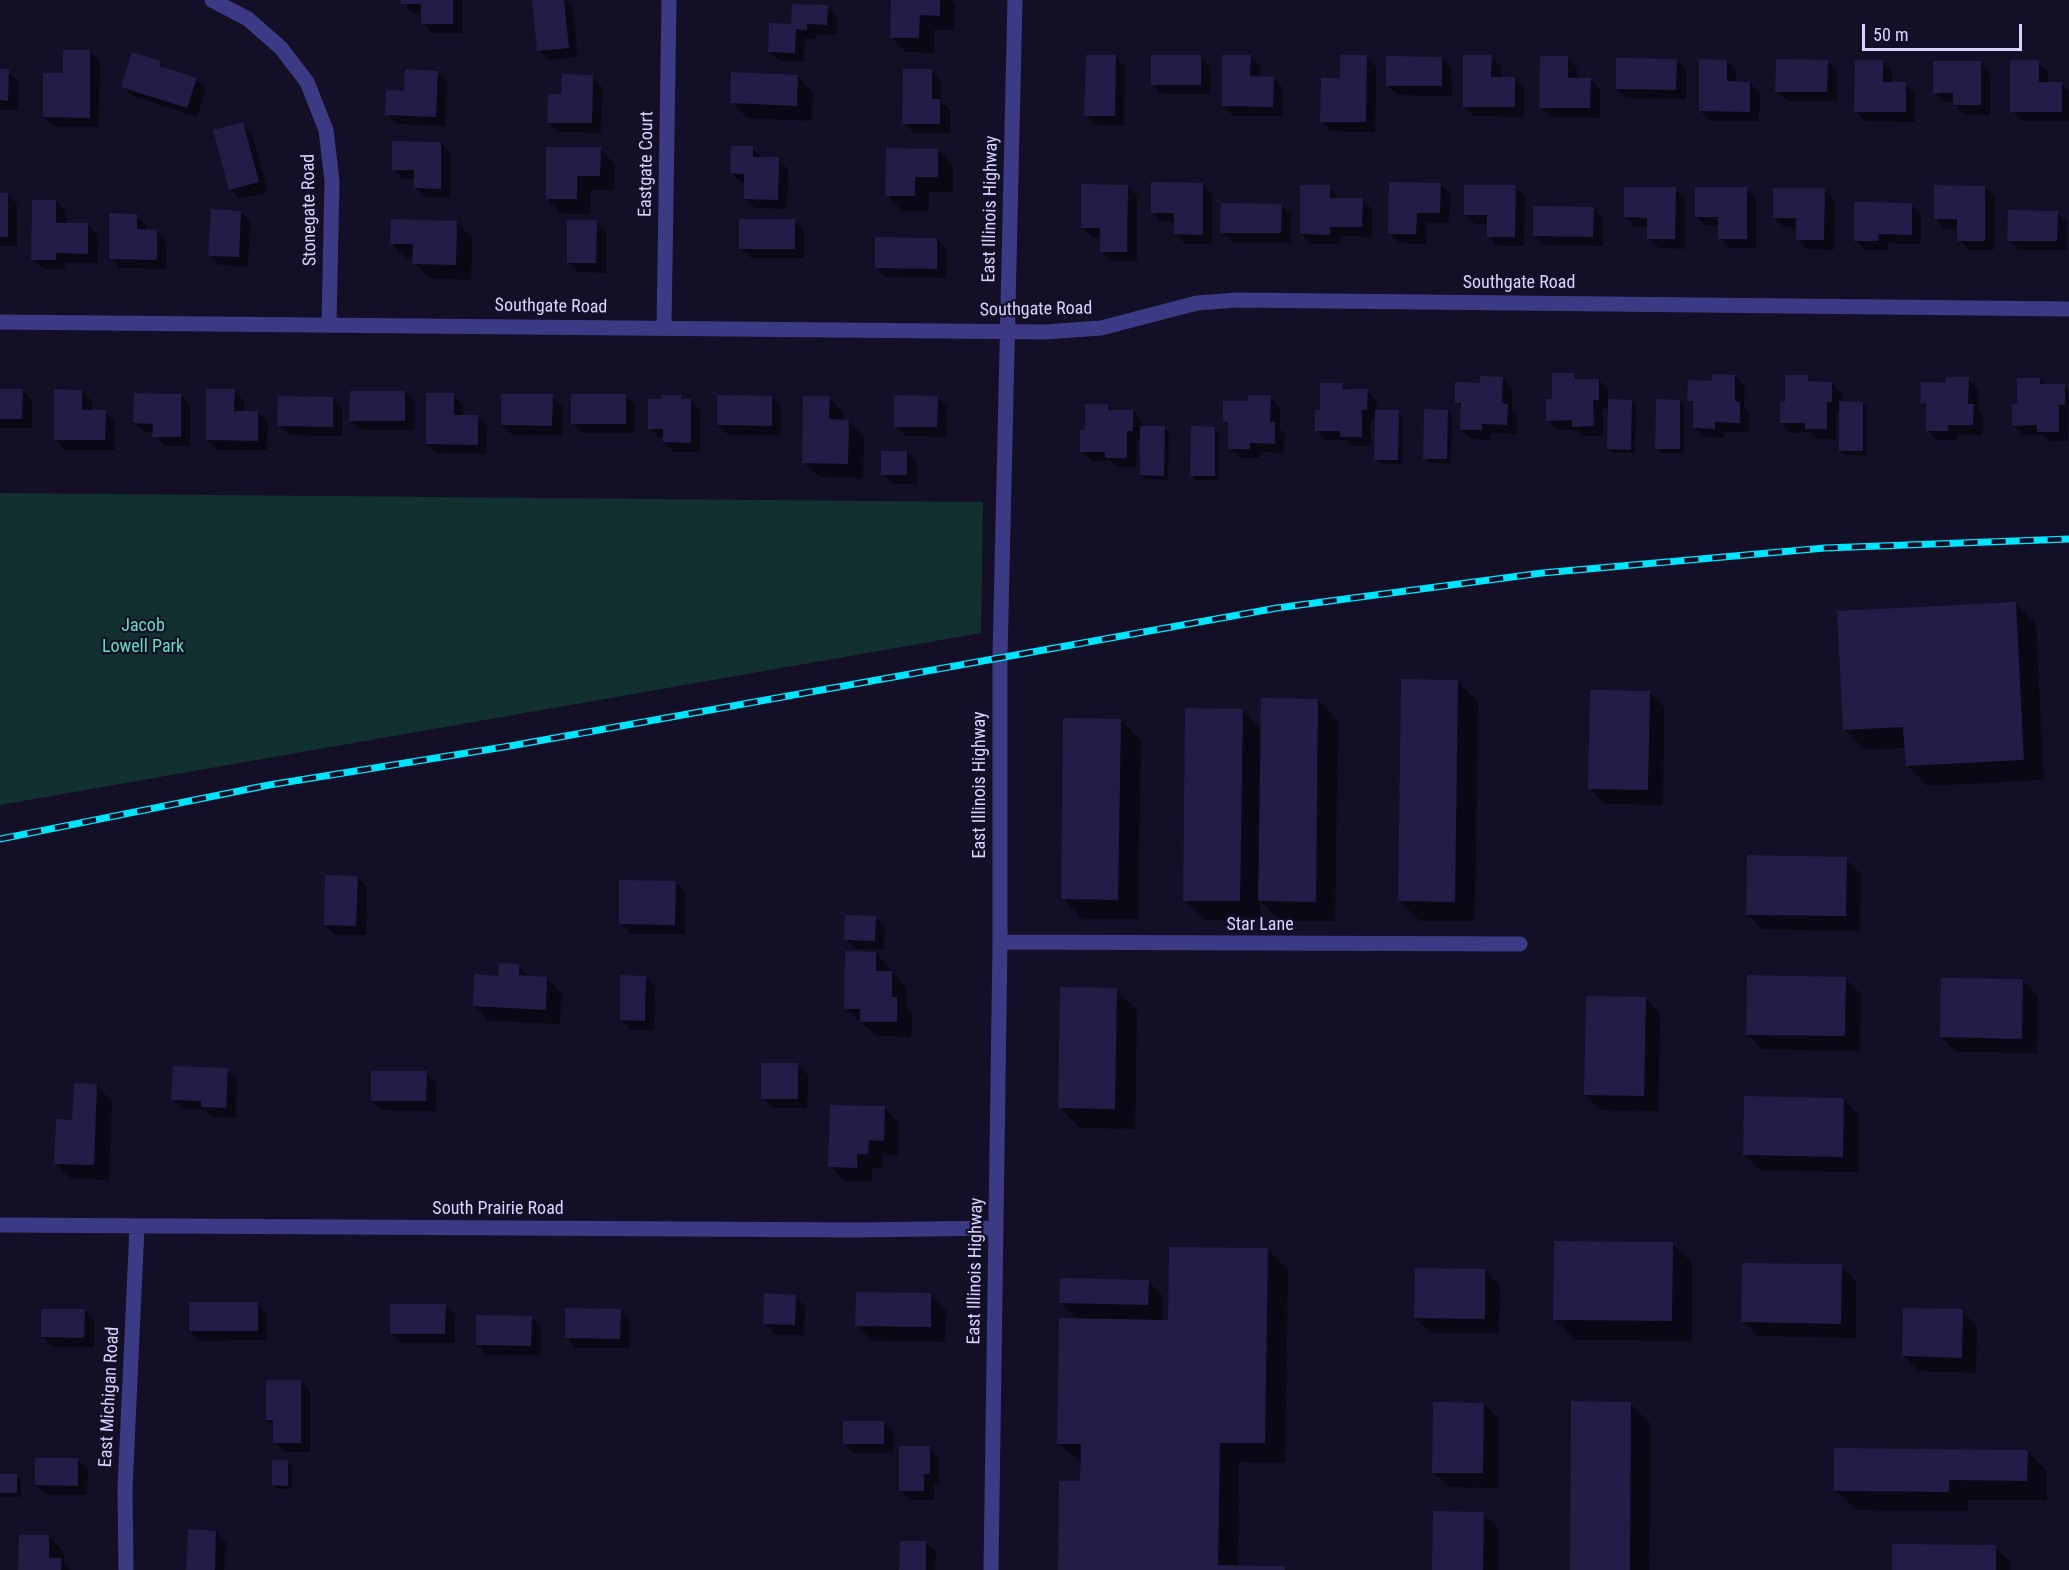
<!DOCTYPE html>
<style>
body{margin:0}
#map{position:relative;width:2069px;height:1570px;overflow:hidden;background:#130f26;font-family:"Roboto Condensed",sans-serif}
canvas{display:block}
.scale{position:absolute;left:1862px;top:24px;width:160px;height:27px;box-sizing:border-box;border:3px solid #d9d4ff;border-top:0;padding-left:8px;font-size:18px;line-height:21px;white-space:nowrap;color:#d9d4ff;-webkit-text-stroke:4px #130f26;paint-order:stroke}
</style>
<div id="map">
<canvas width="2069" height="1570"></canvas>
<div class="scale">50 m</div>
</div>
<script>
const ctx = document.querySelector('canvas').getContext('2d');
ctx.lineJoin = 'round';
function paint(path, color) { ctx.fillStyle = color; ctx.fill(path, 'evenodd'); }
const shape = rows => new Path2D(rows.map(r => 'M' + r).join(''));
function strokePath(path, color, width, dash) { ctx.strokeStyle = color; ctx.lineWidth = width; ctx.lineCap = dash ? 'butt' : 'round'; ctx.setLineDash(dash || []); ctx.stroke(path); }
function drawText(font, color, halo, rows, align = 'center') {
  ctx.font = font + ' "Roboto Condensed",sans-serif'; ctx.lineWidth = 4.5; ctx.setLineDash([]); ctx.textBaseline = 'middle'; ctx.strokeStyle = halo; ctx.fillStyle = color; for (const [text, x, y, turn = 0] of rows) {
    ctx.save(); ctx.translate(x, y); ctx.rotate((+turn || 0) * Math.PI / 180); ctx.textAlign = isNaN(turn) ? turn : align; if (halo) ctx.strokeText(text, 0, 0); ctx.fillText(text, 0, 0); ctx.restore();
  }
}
const green = shape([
 [0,493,983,502,981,633,0,805]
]);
const shadow = shape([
 [402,0,462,0,462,33,432,33,422,23,422,13,412,13],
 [541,0,565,0,572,7,578,57,549,60,539,50],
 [892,0,951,0,955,4,954,30,934,30,934,53,906,52,891,37],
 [828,7,837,17,837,35,816,34,816,39,805,38,804,62,779,61,769,51,792,26],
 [90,51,100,61,99,127,54,127,44,117,64,74],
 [1250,56,1260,66,1260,78,1273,78,1283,88,1283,116,1233,116,1223,106],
 [1116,57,1125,67,1124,126,1096,125,1086,115],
 [1200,57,1210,67,1210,94,1162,94,1152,84],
 [1366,57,1376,67,1375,132,1331,131,1321,121,1341,80],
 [1491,57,1501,66,1501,78,1514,79,1524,88,1524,117,1474,116,1464,106],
 [1442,58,1451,68,1452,96,1397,95,1387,85],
 [1567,58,1577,68,1577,79,1590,79,1600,89,1600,118,1551,117,1541,107],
 [1676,60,1686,70,1686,99,1627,98,1617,89],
 [1727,61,1736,71,1736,83,1750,83,1760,93,1759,121,1710,121,1700,111],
 [1827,61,1837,71,1837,101,1787,101,1777,91],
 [1882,62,1892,72,1892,83,1905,84,1915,94,1915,122,1865,121,1856,111],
 [2038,62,2048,71,2048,83,2061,83,2069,91,2069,121,2022,121,2012,111],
 [160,63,168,70,196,79,206,89,197,117,133,96,123,86],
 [1981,63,1990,73,1990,115,1964,114,1954,102,1944,102,1935,92],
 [0,71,8,71,18,81,18,110,0,110],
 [932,71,941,81,941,102,950,110,950,133,914,133,904,123],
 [437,72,447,82,445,126,396,124,387,114,405,92],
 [592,77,602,87,601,133,558,132,548,122,562,96],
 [798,77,813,92,812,121,747,118,732,102],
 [242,124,252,134,268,192,240,199,230,189],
 [441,143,451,153,450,198,426,197,416,188,416,179,403,179,393,169],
 [752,148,762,158,778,159,788,169,787,209,755,208,745,198,746,183,741,183,732,173],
 [600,149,615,164,615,190,591,190,591,214,562,214,547,199],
 [938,150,953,165,953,192,929,192,929,211,902,211,887,195],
 [1202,184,1212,194,1212,244,1185,244,1176,234,1176,222,1162,222,1152,212],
 [1440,184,1450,194,1449,223,1426,222,1426,244,1400,243,1390,234],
 [1127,186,1137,196,1137,261,1111,261,1101,251,1101,237,1092,237,1082,227],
 [1329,186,1339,199,1362,199,1372,209,1372,237,1340,236,1340,244,1311,244,1301,234],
 [1515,187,1525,196,1524,246,1498,246,1488,236,1488,224,1475,224,1465,214],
 [1985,187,1995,197,1994,250,1969,250,1959,240,1959,229,1945,229,1935,219],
 [1675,189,1685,199,1685,249,1659,248,1649,238,1649,227,1635,227,1626,217],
 [1746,189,1756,199,1756,248,1729,248,1720,238,1720,226,1706,226,1696,216],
 [1824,190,1834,200,1834,250,1807,249,1798,239,1798,228,1784,227,1774,218],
 [0,194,7,194,17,204,17,246,0,246],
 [56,201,66,211,66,225,88,225,98,235,97,263,65,263,65,269,43,269,33,259],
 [1911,204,1921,214,1921,244,1888,243,1888,250,1865,250,1855,240],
 [1281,205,1291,215,1291,243,1232,242,1222,232],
 [1593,208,1603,218,1603,246,1544,245,1534,235],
 [241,212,250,222,248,267,219,265,209,255],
 [2057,213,2067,223,2067,250,2019,250,2009,240],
 [136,216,146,225,146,231,157,231,166,241,166,269,120,268,110,258],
 [794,221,804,231,804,258,751,258,741,248],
 [596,222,606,232,606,273,578,272,568,262],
 [457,223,472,238,471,280,429,278,414,263,414,259,406,258,391,243],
 [937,239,947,249,946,278,886,277,876,267],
 [1574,374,1580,380,1599,380,1608,390,1608,401,1632,401,1636,406,1635,453,1613,453,1609,449,1609,409,1603,409,1603,436,1583,436,1577,430,1558,430,1548,420,1553,401],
 [1735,376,1745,386,1744,408,1749,413,1749,432,1724,432,1724,438,1704,437,1694,427,1695,406,1689,400,1714,382],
 [1807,377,1813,383,1832,383,1842,393,1842,403,1863,403,1867,408,1867,455,1845,455,1840,451,1841,412,1836,412,1836,439,1817,439,1810,432,1791,433,1781,423,1787,404],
 [1502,378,1512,388,1512,410,1517,415,1517,434,1491,433,1491,440,1472,439,1462,430,1462,408,1457,402,1481,384],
 [1968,379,1978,389,1978,410,1983,415,1982,435,1957,434,1957,440,1937,440,1927,430,1928,409,1922,403,1947,385],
 [2039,379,2046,385,2064,385,2069,390,2068,441,2049,441,2042,435,2023,435,2013,425],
 [1342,384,1348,391,1367,391,1377,401,1377,411,1398,412,1403,416,1402,464,1380,463,1375,459,1376,419,1371,419,1371,446,1352,446,1345,440,1326,440,1316,430,1321,411],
 [0,390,22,390,32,400,32,428,0,428],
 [82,391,92,401,92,412,105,412,115,422,115,450,65,450,55,440],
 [234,391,244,401,244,412,258,412,268,422,267,450,217,450,207,440],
 [405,392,415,402,414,430,361,430,351,420],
 [180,395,190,405,190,446,164,446,154,433,145,432,135,423],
 [453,395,463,405,463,416,477,416,487,426,487,454,437,453,427,444],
 [552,396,562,406,562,435,512,435,502,425],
 [625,396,635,405,635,433,582,433,572,423],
 [680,396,684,400,691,401,700,410,700,452,674,452,664,442,664,438,659,438,650,428,664,400],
 [772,397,781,407,781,435,728,435,718,425],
 [937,397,947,407,946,437,906,436,896,426],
 [1270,397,1280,407,1280,429,1285,434,1284,453,1259,452,1259,458,1240,458,1230,448,1230,427,1224,421,1249,403],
 [332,398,342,408,342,436,289,435,279,425],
 [829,398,844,413,844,421,848,421,864,436,863,478,819,477,803,462],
 [1680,401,1684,406,1684,453,1662,453,1657,448],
 [1108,405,1114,411,1132,411,1142,421,1142,427,1164,428,1169,432,1168,480,1146,479,1141,475,1142,440,1137,440,1136,467,1117,467,1111,461,1092,461,1082,451,1087,432],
 [1447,411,1452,416,1451,463,1429,463,1425,458],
 [1215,428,1219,433,1219,480,1196,480,1192,475],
 [907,452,917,462,917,484,892,484,882,474],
 [2015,603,2036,624,2044,780,1927,786,1907,765,1906,748,1865,750,1845,730],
 [1457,681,1478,702,1475,921,1420,921,1399,900],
 [1649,692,1664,707,1663,805,1605,804,1590,789],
 [1318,700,1338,721,1335,921,1280,921,1260,901,1260,921,1205,920,1184,900,1242,710,1262,731],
 [1121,720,1141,740,1138,919,1083,919,1062,898],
 [1846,859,1861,874,1860,931,1762,929,1747,914],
 [357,877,367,887,366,935,335,935,325,925],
 [675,882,685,892,685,934,631,934,621,924],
 [875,917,885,927,884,950,855,949,846,939],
 [876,953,906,988,906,1008,912,1014,911,1037,876,1036,846,1009],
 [518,966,530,977,547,978,562,993,560,1024,489,1021,474,1005,500,977],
 [645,977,655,987,654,1030,631,1030,621,1020],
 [1846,979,1861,994,1860,1051,1762,1049,1747,1034],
 [2023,981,2038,996,2037,1053,1956,1052,1941,1037],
 [1116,990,1137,1010,1135,1129,1080,1128,1060,1108],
 [1645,998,1660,1013,1659,1111,1600,1110,1585,1095],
 [798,1065,808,1075,807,1108,773,1108,763,1098],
 [227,1070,237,1080,236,1118,212,1116,205,1110,182,1109,173,1099],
 [426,1073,436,1083,436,1111,382,1110,372,1100],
 [96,1085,112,1101,109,1180,70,1178,55,1163,73,1121],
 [1844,1100,1859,1115,1858,1172,1760,1170,1745,1155],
 [884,1107,899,1123,898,1155,883,1155,883,1169,872,1168,871,1182,845,1181,830,1166],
 [1672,1243,1692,1263,1692,1341,1575,1340,1555,1319],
 [1267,1249,1288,1270,1285,1463,1239,1462,1238,1566,1284,1567,1287,1570,1059,1570,1081,1483,1082,1464,1059,1443,1078,1320,1061,1303,1148,1281,1163,1296,1163,1321,1169,1321],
 [1841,1266,1856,1281,1856,1338,1758,1336,1743,1321],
 [1485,1270,1500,1286,1499,1333,1431,1333,1415,1318],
 [930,1295,946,1310,945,1342,872,1341,857,1325],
 [795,1296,805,1306,804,1335,775,1334,765,1324],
 [257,1304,267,1314,267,1340,200,1341,190,1331],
 [445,1306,455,1315,455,1343,401,1343,391,1333],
 [84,1310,94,1320,94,1347,53,1347,43,1337],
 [620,1311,630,1320,629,1348,576,1348,566,1338],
 [1962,1311,1977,1326,1976,1373,1919,1371,1904,1356],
 [531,1317,541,1327,541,1355,487,1355,477,1345],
 [300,1381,310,1391,310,1452,285,1452,275,1442,275,1427,267,1420],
 [1630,1403,1651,1424,1649,1570,1571,1570],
 [1484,1404,1499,1419,1498,1488,1449,1487,1434,1472],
 [884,1423,894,1433,893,1453,854,1453,844,1443],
 [929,1448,939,1458,939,1483,934,1483,934,1500,910,1500,900,1490],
 [2027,1451,2047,1471,2047,1500,1968,1500,1968,1511,1856,1510,1835,1490],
 [78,1460,88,1470,87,1495,46,1495,36,1485],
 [287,1462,292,1466,292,1489,278,1489,274,1485],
 [0,1475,16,1475,21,1480,21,1497,0,1497],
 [1483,1514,1499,1529,1498,1570,1434,1570],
 [216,1532,226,1542,224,1570,187,1570],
 [49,1537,64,1552,64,1562,71,1570,19,1570],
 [926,1543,936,1552,935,1570,901,1570],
 [1995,1547,2011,1562,2010,1570,1893,1570]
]);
const building = shape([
 [401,0,453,0,453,24,421,24,421,4,401,4],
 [532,0,564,0,569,48,537,51],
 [891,0,940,0,940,16,920,15,919,38,890,38],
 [792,4,828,5,827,25,807,24,807,30,796,29,795,53,768,52,769,23,791,24],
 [63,50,90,50,90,118,43,117,43,73,63,73],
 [132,52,161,61,160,66,197,78,187,108,121,87],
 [1086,55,1116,55,1115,116,1084,116],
 [1151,55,1201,55,1201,85,1151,85],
 [1222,55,1251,55,1250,76,1274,77,1273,107,1222,106],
 [1340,55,1367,55,1366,122,1320,122,1321,78,1340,78],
 [1463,55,1492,55,1491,77,1515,77,1515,107,1463,107],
 [1386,56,1442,57,1442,86,1386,86],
 [1540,56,1568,56,1568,78,1591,78,1590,108,1539,108],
 [1616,58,1677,59,1676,90,1616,89],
 [1699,59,1727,60,1727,81,1750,82,1750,112,1699,111],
 [1776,59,1828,60,1827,92,1775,92],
 [1855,60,1883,60,1883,82,1906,82,1906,112,1854,112],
 [2010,60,2039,60,2039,82,2062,82,2062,112,2010,112],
 [1933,61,1981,61,1981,105,1953,105,1953,93,1933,93],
 [0,69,9,69,8,101,0,100],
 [405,69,438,71,436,117,385,115,386,90,404,91],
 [903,69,932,69,932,99,940,99,940,124,902,124],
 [731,72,798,75,797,106,730,103],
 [562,74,593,75,592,123,547,123,548,94,561,94],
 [243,122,259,182,229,190,213,130],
 [392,141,441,142,441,189,414,188,414,170,392,170],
 [731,146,753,146,753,157,779,157,778,200,744,199,744,174,730,173],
 [546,147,601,147,600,176,577,176,577,199,546,199],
 [886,148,938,149,938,177,915,177,915,196,885,196],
 [1151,182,1203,183,1203,235,1174,234,1174,213,1151,213],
 [1389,182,1441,183,1440,213,1417,213,1416,234,1388,234],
 [1081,184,1128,185,1127,252,1100,252,1100,228,1081,228],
 [1300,185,1330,185,1330,198,1363,198,1362,227,1330,227,1330,235,1300,234],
 [1464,185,1516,185,1515,237,1487,237,1487,215,1464,215],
 [1934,185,1985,186,1985,241,1957,241,1957,219,1934,219],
 [1624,187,1676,187,1675,239,1647,239,1647,218,1624,217],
 [1695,187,1747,187,1747,239,1718,239,1718,217,1695,217],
 [1773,188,1825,188,1824,240,1796,240,1796,218,1773,218],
 [0,193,8,193,8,237,0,237],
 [32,200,56,200,56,223,88,223,88,254,56,253,56,260,31,260],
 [1854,202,1912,203,1912,235,1879,234,1878,241,1854,241],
 [1221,203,1282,204,1281,233,1220,233],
 [1533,206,1594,207,1593,237,1533,236],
 [211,209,241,211,239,257,208,256],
 [2008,210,2058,211,2057,241,2007,241],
 [109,213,137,214,137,229,157,230,157,260,109,259],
 [391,219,457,221,456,265,412,264,413,244,390,244],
 [739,219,795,219,795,249,739,249],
 [567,220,597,220,596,263,567,263],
 [875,237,937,238,937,269,875,268],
 [1552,373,1574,373,1575,379,1599,379,1599,400,1593,400,1594,426,1572,427,1572,420,1546,421,1546,399,1552,399],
 [1713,374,1735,375,1735,401,1740,402,1740,423,1715,422,1715,429,1693,428,1693,401,1687,401,1688,380,1712,381],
 [1785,375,1808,375,1808,381,1832,382,1832,402,1827,402,1827,429,1805,429,1805,423,1780,423,1780,402,1785,402],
 [1480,376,1503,377,1502,403,1508,404,1507,425,1482,424,1482,430,1460,430,1461,403,1455,403,1455,382,1480,383],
 [1946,377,1969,377,1968,404,1974,404,1973,425,1948,425,1948,431,1926,431,1926,404,1920,403,1921,382,1946,383],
 [2017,378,2040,378,2040,384,2065,384,2065,405,2059,405,2059,432,2037,432,2037,425,2012,426,2012,404,2017,404],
 [1320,383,1343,383,1343,389,1368,389,1367,410,1362,410,1362,437,1340,437,1340,431,1315,431,1315,410,1320,410],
 [0,389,23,389,22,419,0,419],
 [54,389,82,390,82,410,106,410,105,440,54,440],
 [206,389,235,389,234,411,258,411,258,441,206,440],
 [350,391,405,391,405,421,349,421],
 [134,393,181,394,181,437,152,437,153,424,133,423],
 [426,393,454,393,454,415,478,415,478,445,426,444],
 [501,394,553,394,552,426,501,425],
 [571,394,626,394,626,424,571,424],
 [662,395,681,395,681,399,691,399,691,443,663,442,663,429,648,429,648,399,662,399],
 [717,395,772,396,772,426,717,425],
 [894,395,938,396,937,427,894,427],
 [1248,395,1271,395,1270,422,1275,422,1275,444,1250,443,1250,449,1228,449,1228,422,1223,422,1223,401,1248,401],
 [278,396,333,397,333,427,277,426],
 [803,396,830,396,829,419,849,420,848,464,802,463],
 [1608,399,1632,400,1631,450,1607,449],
 [1656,399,1680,400,1680,449,1655,449],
 [1839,401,1863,402,1863,451,1839,451],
 [1085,404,1108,404,1108,410,1133,410,1133,431,1127,431,1127,458,1105,458,1105,452,1080,452,1080,430,1085,430],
 [1424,409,1448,410,1447,459,1423,459],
 [1375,410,1399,410,1398,460,1374,460],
 [1140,426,1165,426,1164,476,1140,475],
 [1191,426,1215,427,1215,476,1190,476],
 [881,451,907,451,907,475,881,475],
 [2016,602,2024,760,1906,766,1903,727,1843,730,1837,611],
 [1401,679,1458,680,1455,902,1398,901],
 [1590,690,1650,691,1648,790,1588,789],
 [1261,698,1318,699,1316,902,1258,901],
 [1185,708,1243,709,1240,901,1183,901],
 [1063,718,1121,719,1118,900,1061,899],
 [1747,855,1847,857,1846,916,1746,915],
 [325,875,358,876,356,926,324,925],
 [619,880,676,881,675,925,619,924],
 [845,915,876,916,875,941,844,940],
 [845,951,876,952,876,971,892,971,892,997,897,997,897,1022,860,1022,860,1009,844,1009],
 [499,963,519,964,519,975,547,977,546,1010,473,1006,474,974,498,976],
 [620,975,646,976,645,1021,620,1020],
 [1747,975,1846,977,1845,1036,1746,1035],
 [1941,978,2023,979,2022,1039,1940,1037],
 [1060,987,1117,988,1115,1109,1058,1108],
 [1586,996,1646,997,1644,1096,1584,1095],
 [761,1063,798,1063,798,1099,761,1099],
 [173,1066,228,1068,226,1108,201,1107,201,1101,171,1100],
 [371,1071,427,1071,426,1101,371,1101],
 [74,1083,97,1084,94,1165,54,1164,56,1119,72,1120],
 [1744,1096,1844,1098,1843,1157,1743,1155],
 [830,1105,885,1106,884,1141,869,1140,868,1154,857,1154,857,1168,828,1167],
 [1554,1241,1673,1242,1672,1321,1553,1320],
 [1169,1247,1268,1248,1265,1443,1220,1443,1218,1565,1285,1566,1285,1570,1058,1570,1059,1481,1080,1481,1081,1444,1057,1444,1059,1318,1168,1320],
 [1742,1263,1842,1264,1841,1324,1741,1322],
 [1415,1268,1485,1269,1485,1319,1414,1318],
 [1060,1278,1149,1280,1148,1305,1059,1303],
 [856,1292,931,1293,931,1327,855,1326],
 [764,1293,796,1295,795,1325,763,1324],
 [189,1302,258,1302,258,1331,189,1331],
 [390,1304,446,1304,445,1334,390,1334],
 [565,1308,621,1309,620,1339,565,1338],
 [1903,1308,1963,1309,1962,1358,1902,1356],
 [41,1309,85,1309,84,1338,41,1337],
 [476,1315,532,1316,531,1346,476,1345],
 [266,1380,301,1380,301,1443,273,1443,273,1420,266,1420],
 [1571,1401,1631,1402,1630,1570,1570,1570],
 [1433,1402,1484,1403,1483,1473,1432,1473],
 [843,1421,884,1421,884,1444,843,1444],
 [899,1446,930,1446,930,1474,924,1474,924,1491,899,1491],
 [1834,1448,2028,1450,2027,1481,1949,1480,1949,1492,1834,1491],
 [35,1458,78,1458,78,1486,35,1485],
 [272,1460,288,1460,288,1486,272,1485],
 [0,1474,17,1474,17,1493,0,1493],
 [1433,1511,1484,1512,1483,1570,1432,1570],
 [188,1529,216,1531,215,1570,186,1570],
 [19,1535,49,1535,49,1558,62,1558,61,1570,18,1570],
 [900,1541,926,1541,926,1570,899,1570],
 [1892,1544,1996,1545,1996,1570,1892,1570]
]);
const minor = shape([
 [212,0,248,19,281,48,307,82,326,130,332,181,329,324],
 [0,322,1044,332,1101,328,1197,303,1237,300,2069,309],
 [664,328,669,0],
 [1000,942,1520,944],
 [0,1225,858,1230,996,1228],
 [126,1570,125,1489,137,1227],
 [991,1570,1000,942,1000,656,1015,0]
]);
const rail = shape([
 [0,839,269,785,510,746,1277,608,1542,573,1825,548,2069,539]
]);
const streetNames = [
 ["Eastgate Court",647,164,-89],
 ["East Illinois Highway",991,209,-89],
 ["Stonegate Road",310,210,-91],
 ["Southgate Road",1519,283],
 ["Southgate Road",551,307,1],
 ["Southgate Road",1036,310,-1],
 ["East Illinois Highway",980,785,-90],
 ["Star Lane",1260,925],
 ["South Prairie Road",498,1209],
 ["East Illinois Highway",976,1271,-89],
 ["East Michigan Road",110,1397,-87]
];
const parkNames = [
 ["Jacob",143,626],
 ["Lowell Park",143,647]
];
paint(green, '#12302f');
paint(shadow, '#0007');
paint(building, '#241b47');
strokePath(minor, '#3d3a85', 15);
strokePath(rail, '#00e5ff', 7);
strokePath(rail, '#130f26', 4.5, [14]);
drawText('18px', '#d9d4ff', '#130f26', streetNames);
drawText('18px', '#5fe0c0', '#130f26', parkNames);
</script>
